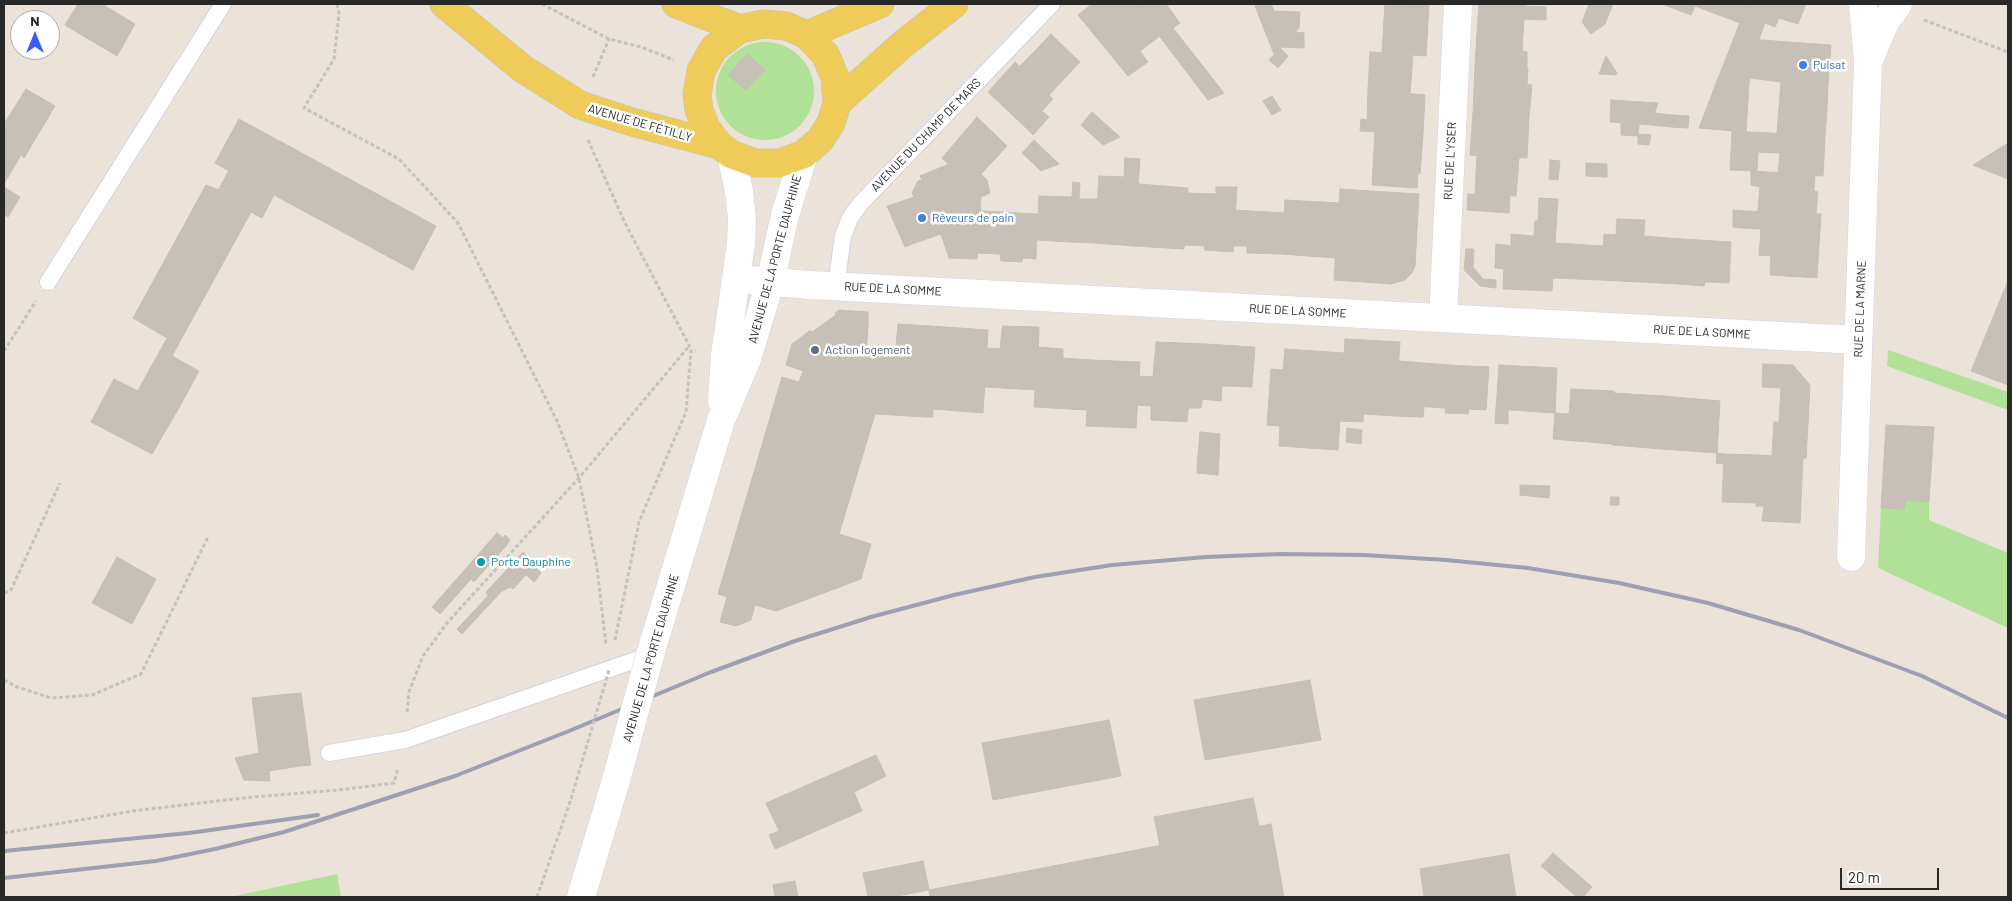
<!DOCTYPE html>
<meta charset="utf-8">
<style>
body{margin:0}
#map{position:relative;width:2012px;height:901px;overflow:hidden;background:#ebe3d9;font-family:Barlow,sans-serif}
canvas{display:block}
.frame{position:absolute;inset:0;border:5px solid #282828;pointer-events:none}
.north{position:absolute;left:10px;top:10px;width:50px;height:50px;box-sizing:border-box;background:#fff;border:1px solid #a9a9a9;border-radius:50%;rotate:0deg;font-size:14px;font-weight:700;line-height:20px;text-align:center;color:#282828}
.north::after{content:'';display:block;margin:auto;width:18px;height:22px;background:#395ef8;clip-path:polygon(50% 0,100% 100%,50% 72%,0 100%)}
.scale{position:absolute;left:1840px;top:868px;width:99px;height:22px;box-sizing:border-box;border:2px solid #282828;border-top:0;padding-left:6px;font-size:15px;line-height:18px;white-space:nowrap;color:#282828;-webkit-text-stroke:4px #fff;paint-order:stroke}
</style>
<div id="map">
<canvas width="2012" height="901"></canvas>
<div class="frame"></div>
<div class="north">N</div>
<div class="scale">20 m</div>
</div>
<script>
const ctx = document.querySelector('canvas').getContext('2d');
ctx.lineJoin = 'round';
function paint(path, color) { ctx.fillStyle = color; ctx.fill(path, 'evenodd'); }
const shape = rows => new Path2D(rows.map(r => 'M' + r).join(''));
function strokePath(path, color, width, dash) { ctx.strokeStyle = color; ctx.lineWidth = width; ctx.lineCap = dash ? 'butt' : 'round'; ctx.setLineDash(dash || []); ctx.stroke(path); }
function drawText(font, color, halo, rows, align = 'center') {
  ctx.font = font + ' Barlow,sans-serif'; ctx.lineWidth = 5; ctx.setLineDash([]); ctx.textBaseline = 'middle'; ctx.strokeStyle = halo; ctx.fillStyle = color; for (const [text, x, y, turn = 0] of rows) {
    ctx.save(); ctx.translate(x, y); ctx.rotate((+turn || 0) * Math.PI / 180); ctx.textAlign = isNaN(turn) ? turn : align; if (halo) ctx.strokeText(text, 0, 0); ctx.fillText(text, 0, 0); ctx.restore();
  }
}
const green = shape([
 '716 91a49 49 0 1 1 98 0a49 49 0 1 1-98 0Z',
 [1888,350,2008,392,2008,410,1887,366],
 [1905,500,1929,502,1929,520,2008,553,2008,628,1878,568,1881,508,1904,509],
 [337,874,341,897,230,897]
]);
const building = shape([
 [78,4,102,4,135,24,117,56,65,25,78,4],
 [1092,4,1135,4,1160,36,1140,51,1148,62,1128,76,1078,15,1092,4],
 [1135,4,1166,4,1180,23,1173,28,1224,93,1208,100,1135,4],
 [1261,4,1271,4,1287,41,1274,54,1255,6,1261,4],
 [1385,4,1429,5,1426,56,1382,53,1385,4],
 [1479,4,1526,4,1525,6,1546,7,1546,20,1478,17,1479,4],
 [1589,4,1613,4,1605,24,1591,34,1582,22,1589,4],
 [1662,4,1696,4,1691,15,1662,4],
 [1696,4,1747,4,1740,23,1695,6,1696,4],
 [1747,4,1806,4,1798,24,1779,18,1775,27,1743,14,1747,4],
 [1274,11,1300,12,1299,28,1287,41,1274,11],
 [1743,14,1765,23,1759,39,1734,38,1743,14],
 [1478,17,1524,19,1522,51,1527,52,1527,69,1475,66,1478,17],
 [1295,32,1304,33,1304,48,1281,47,1295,32],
 [1051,34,1057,40,1038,60,1032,54,1051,34],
 [1734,38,1831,45,1828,84,1781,82,1750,78,1749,84,1717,81,1734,38],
 [1057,40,1080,62,1049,95,1019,67,1032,54,1038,60,1057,40],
 [1280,48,1288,56,1278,68,1269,60,1280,48],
 [1370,52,1413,54,1410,94,1368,90,1370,52],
 [747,54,765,70,746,90,728,75,747,54],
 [1606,56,1617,73,1616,75,1599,74,1606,56],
 [1015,62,1053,99,1026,128,988,92,1015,62],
 [1475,66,1528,69,1527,84,1532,85,1529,117,1473,113,1475,66],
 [1717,81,1749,84,1746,132,1699,128,1717,81],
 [1781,82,1828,84,1827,110,1779,107,1781,82],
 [26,89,55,106,24,158,21,155,4,184,4,124,26,89],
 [1368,90,1377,91,1376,121,1367,121,1368,90],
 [1377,91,1425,95,1423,135,1360,131,1361,119,1376,121,1377,91],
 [1272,96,1281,110,1272,115,1263,101,1272,96],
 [1611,100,1658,103,1650,125,1639,124,1610,122,1611,100],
 [1779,107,1827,110,1825,136,1777,134,1779,107],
 [1042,111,1049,117,1033,135,1026,128,1042,111],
 [1092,112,1120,137,1103,145,1081,125,1092,112],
 [1473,113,1529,117,1527,158,1470,155,1473,113],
 [1655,113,1672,115,1671,127,1651,125,1655,113],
 [1672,115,1689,116,1688,128,1671,127,1672,115],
 [977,117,1007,146,981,174,987,180,990,193,981,197,942,158,977,117],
 [239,119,436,226,413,270,274,195,262,218,251,212,172,356,199,371,180,406,141,385,167,338,133,318,206,185,224,192,235,174,215,163,239,119],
 [1621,123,1639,124,1638,136,1621,135,1621,123],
 [1732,131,1825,136,1823,176,1778,173,1780,153,1758,152,1757,171,1730,170,1732,131],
 [1375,132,1423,135,1420,174,1418,173,1417,188,1372,185,1375,132],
 [1638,134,1651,135,1649,145,1638,144,1638,134],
 [1034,140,1059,164,1041,171,1022,153,1034,140],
 [2008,143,2008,179,1973,165,2008,143],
 [1477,155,1519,158,1516,196,1475,194,1477,155],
 [1125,158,1140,159,1134,246,1095,243,1098,191,1123,194,1125,158],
 [1550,160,1560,161,1558,180,1549,179,1550,160],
 [1586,163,1607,164,1607,177,1586,176,1586,163],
 [949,164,981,197,977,259,949,258,941,234,915,243,897,203,914,197,912,193,918,181,922,180,920,176,949,164],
 [229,170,235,174,224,192,219,189,229,170],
 [1751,171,1815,175,1814,191,1818,192,1816,214,1758,211,1760,187,1751,185,1751,171],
 [1099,176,1125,177,1123,194,1098,191,1099,176],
 [1073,182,1080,183,1079,199,1098,199,1095,243,1069,242,1073,182],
 [4,184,4,187,20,197,8,217,4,214,4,184],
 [1139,184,1188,188,1184,249,1134,246,1139,184],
 [1216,187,1237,187,1233,252,1205,250,1204,246,1184,245,1187,193,1216,194,1216,187],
 [1340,189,1419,194,1415,266,1412,273,1405,280,1391,284,1334,280,1340,189],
 [1468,194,1510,196,1509,213,1467,210,1468,194],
 [1039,196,1072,197,1069,242,1037,240,1039,196],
 [1539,198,1558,199,1552,291,1503,289,1505,245,1511,246,1511,234,1534,236,1535,221,1538,221,1539,198],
 [1285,200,1339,203,1335,258,1282,254,1285,200],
 [897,203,915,243,905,247,887,206,897,203],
 [1235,210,1284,213,1282,254,1247,253,1247,246,1233,246,1235,210],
 [1733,210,1743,211,1742,228,1733,227,1733,210],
 [980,211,1038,214,1036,259,1023,258,1022,262,1001,261,1000,254,977,253,980,211],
 [1743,211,1774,212,1773,244,1760,243,1761,229,1742,228,1743,211],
 [1774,212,1821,214,1817,278,1770,275,1771,256,1759,255,1760,243,1773,244,1774,212],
 [1617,219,1645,220,1640,282,1601,280,1604,234,1616,235,1617,219],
 [1643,236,1682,239,1679,284,1640,282,1643,236],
 [1682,239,1731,242,1729,283,1705,282,1704,286,1679,284,1682,239],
 [1555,243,1603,246,1601,280,1553,278,1555,243],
 [1496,244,1505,245,1504,269,1495,268,1496,244],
 [1466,249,1474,249,1473,267,1483,279,1480,286,1464,270,1466,249],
 [1483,279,1496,280,1496,288,1480,286,1483,279],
 [2008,281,2008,385,1971,371,2008,281],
 [840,310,847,322,868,327,866,355,895,357,898,324,930,326,926,417,875,414,839,534,871,544,861,579,776,611,755,605,751,620,736,626,720,622,727,597,718,594,782,377,799,382,813,344,807,333,810,330,812,332,836,315,835,313,840,310],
 [840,310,868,312,868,327,847,322,840,310],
 [930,326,988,330,983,413,933,409,933,417,926,417,930,326],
 [1003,326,1039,327,1039,332,1002,330,1003,326],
 [1002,330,1039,332,1036,390,985,387,987,348,1000,349,1002,330],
 [807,333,813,344,803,371,786,365,792,344,807,333],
 [1345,339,1400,342,1396,405,1364,403,1363,422,1340,421,1345,339],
 [1156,342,1205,344,1202,402,1189,401,1187,422,1151,420,1151,406,1137,405,1139,376,1153,377,1156,342],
 [1205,344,1255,347,1252,387,1222,386,1221,401,1202,399,1205,344],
 [1038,347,1063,349,1063,358,1090,360,1087,410,1034,407,1038,347],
 [1285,349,1344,353,1338,450,1279,446,1280,426,1267,425,1271,369,1283,370,1285,349],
 [1090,360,1140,362,1136,428,1086,426,1090,360],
 [1399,361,1448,365,1446,408,1396,405,1399,361],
 [1763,364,1793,365,1810,385,1808,424,1779,422,1781,388,1762,387,1763,364],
 [1448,365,1489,367,1486,410,1469,409,1468,414,1445,413,1448,365],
 [1499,365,1557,368,1555,413,1496,409,1499,365],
 [114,379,138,391,141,385,180,406,152,454,91,422,114,379],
 [1571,389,1614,391,1612,444,1553,439,1555,413,1569,414,1571,389],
 [1614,393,1664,396,1662,449,1612,445,1614,393],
 [1664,396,1720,401,1717,453,1662,449,1664,396],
 [1189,401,1202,402,1201,408,1188,408,1189,401],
 [1364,403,1396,405,1395,416,1363,414,1364,403],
 [1396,405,1424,407,1423,417,1395,416,1396,405],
 [1496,409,1508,410,1508,424,1495,423,1496,409],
 [1774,422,1808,424,1807,441,1773,439,1774,422],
 [1886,425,1934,427,1929,502,1905,500,1905,509,1881,508,1886,425],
 [1347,428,1362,430,1361,444,1346,442,1347,428],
 [1200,432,1220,434,1219,458,1197,467,1200,432],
 [1773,439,1807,441,1806,458,1803,458,1800,523,1762,521,1764,506,1756,506,1758,455,1772,456,1773,439],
 [1717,453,1724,454,1724,464,1716,463,1717,453],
 [1724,454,1758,455,1756,503,1722,502,1724,454],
 [1219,458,1218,475,1197,473,1197,467,1219,458],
 [1520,485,1550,486,1549,498,1520,495,1520,485],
 [1611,497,1619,497,1619,505,1610,505,1611,497],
 [497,533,503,538,505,535,510,540,506,546,474,582,471,579,440,614,432,607,497,533],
 [523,552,528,557,527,559,541,573,534,582,526,575,513,589,510,587,502,591,462,634,457,629,488,596,486,592,523,552],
 [117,557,156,579,132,624,92,603,117,557],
 [1310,680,1321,740,1205,760,1194,700,1310,680],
 [301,693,311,765,300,766,290,694,301,693],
 [290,694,300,766,269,771,270,781,244,780,235,758,259,753,252,698,290,694],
 [1109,720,1121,776,993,800,982,743,1109,720],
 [876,755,886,776,854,792,862,811,775,849,769,835,779,831,766,803,876,755],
 [1253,798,1259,826,1160,846,1154,817,1253,798],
 [1271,824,1284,897,930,897,929,890,1271,824],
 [1553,853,1592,887,1583,897,1577,897,1541,866,1553,853],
 [1509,854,1516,897,1424,897,1420,869,1509,854],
 [923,861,929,890,892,897,868,897,863,873,923,861],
 [795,881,798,897,775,897,773,885,795,881]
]);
const path = shape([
 [337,4,339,14,334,59,304,108,399,159,458,223,557,421,579,478,597,568,606,645],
 [542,4,609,39,641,47,674,60],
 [1924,20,2008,52],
 [593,77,609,39],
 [588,140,625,223,690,347],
 [4,351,36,301],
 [4,593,11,590,60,483],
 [615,640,639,522,686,412,691,351,696,351],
 [4,680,17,687,51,698,92,695,141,674,208,537],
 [407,712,409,692,423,656,447,623,579,478,690,345],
 [4,833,133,811,252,797,339,790,394,783,398,768],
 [537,897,571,799]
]);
const service = shape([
 [48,282,223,4],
 [836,286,843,236,850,218,860,204,1052,4],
 [329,753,405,740,650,655]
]);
const minor = shape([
 [1869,60,1885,22,1898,4],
 [737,279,810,285,1858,340],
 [1443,318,1458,4],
 [1851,557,1868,61,1863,4]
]);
const tertiary = shape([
 [722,401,725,355,741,244,742,218,739,191,731,154],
 [650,655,721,420,747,359,770,283,785,215,804,154],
 [581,897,615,784]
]);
const primary = shape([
 [444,4,523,69,580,105,632,122,719,145,731,154,755,163,780,163,804,154,820,140,831,123,837,103,835,77,825,54,807,35,786,26,763,24,740,29,714,48,701,71,697,94,699,110,706,128,719,145],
 [676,4,740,29],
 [807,35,880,4],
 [837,103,903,44,954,4]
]);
const rail = shape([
 [4,851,189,833,318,815],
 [4,878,156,861,215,849,284,832,455,776,569,731,711,672,795,641,871,617,954,595,1035,577,1112,565,1206,557,1280,554,1364,555,1446,560,1528,568,1619,583,1708,603,1799,630,1922,676,2008,718]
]);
const pathBridge = shape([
 [571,799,609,670]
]);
const tertiaryBridge = shape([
 [615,784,650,655]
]);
const markers = [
 [1803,65,5,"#3f7fe0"],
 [922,218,5,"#3f7fe0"],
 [815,350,5,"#5c6f8a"],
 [481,562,5,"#0f9aa8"]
];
const shopNames = [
 ["Pulsat",1813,65],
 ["Rêveurs de pain",932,218]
];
const streetNames = [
 ["AVENUE DE FÉTILLY",640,123,16],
 ["AVENUE DU CHAMP DE MARS",926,135,-46],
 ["RUE DE L'YSER",1450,161,-87],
 ["AVENUE DE LA PORTE DAUPHINE",775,259,-75],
 ["RUE DE LA SOMME",893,289,3],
 ["RUE DE LA MARNE",1860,309,-88],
 ["RUE DE LA SOMME",1298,311,3],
 ["RUE DE LA SOMME",1702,332,3],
 ["AVENUE DE LA PORTE DAUPHINE",651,658,-74]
];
const serviceNames = [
 ["Action logement",825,350]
];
const cultureNames = [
 ["Porte Dauphine",491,562]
];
paint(green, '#b0e196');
paint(building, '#c6c0b9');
strokePath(building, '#c6bfb3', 1);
strokePath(service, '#cfd2e1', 18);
strokePath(minor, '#cfd2e1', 29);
strokePath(tertiary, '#cfd2e1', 29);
strokePath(primary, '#c3c3c3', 29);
strokePath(path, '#c3c3c3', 3, [4, 2.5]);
strokePath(service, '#fff', 16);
strokePath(minor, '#fff', 28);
strokePath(tertiary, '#fff', 28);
strokePath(primary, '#efcb5a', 28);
strokePath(rail, '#9da0b2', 4);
strokePath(tertiaryBridge, '#cfd2e1', 29, []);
strokePath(pathBridge, '#c3c3c3', 3, [4, 2.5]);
strokePath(tertiaryBridge, '#fff', 28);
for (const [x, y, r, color] of markers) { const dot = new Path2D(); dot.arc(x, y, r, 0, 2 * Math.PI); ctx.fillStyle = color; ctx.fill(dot); strokePath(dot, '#fff', 2); }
drawText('12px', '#366cbe', '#fff', shopNames, 'left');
drawText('12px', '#282828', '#fff', streetNames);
drawText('12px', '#4e5e75', '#fff', serviceNames, 'left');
drawText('12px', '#0d838f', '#fff', cultureNames, 'left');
</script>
